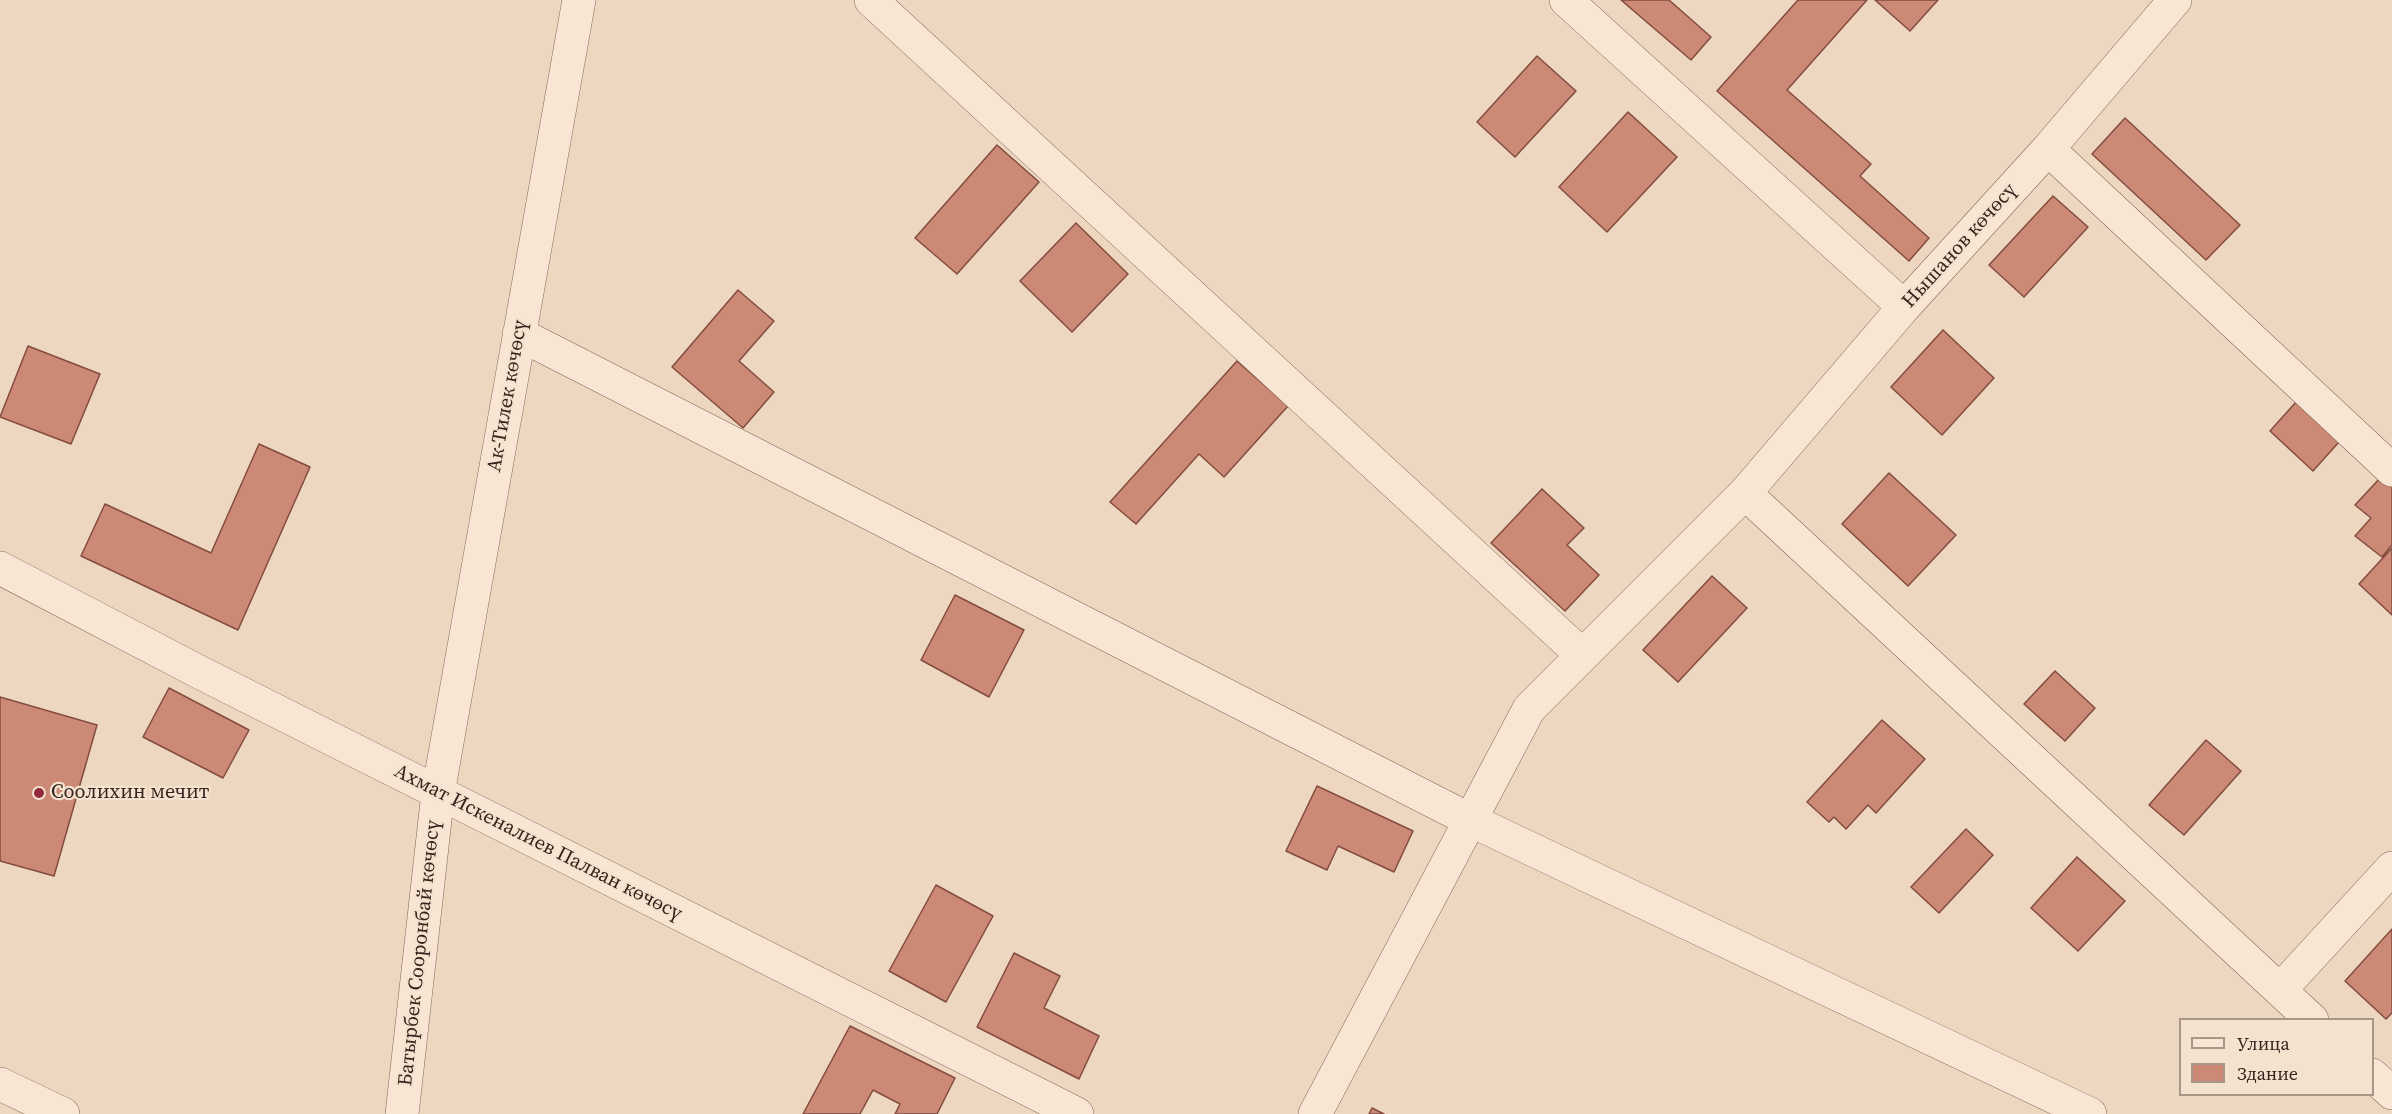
<!DOCTYPE html>
<meta charset="utf-8">
<style>
body{margin:0}
#map{position:relative;width:2392px;height:1114px;overflow:hidden;background:#edd7c0;font-family:"Source Serif 4",serif}
canvas{display:block}
.legend{position:absolute;left:2179px;top:1018px;width:195px;height:78px;box-sizing:border-box;background:#f4e2cf;border:2px solid #a89688;margin:0;padding:8px 10px;list-style:none;font-size:18px;color:#35241d}
.legend li{display:flex;align-items:center;gap:12px;height:30px}
.legend b{width:30px;border:2px solid #a89688}
</style>
<div id="map">
<canvas width="2392" height="1114"></canvas>
<ul class="legend">
<li><b style="height:8px;background:#f8e5d3"></b>Улица</li>
<li><b style="height:16px;background:#cb8976"></b>Здание</li>
</ul>
</div>
<script>
const ctx = document.querySelector('canvas').getContext('2d');
ctx.lineJoin = 'round';
function paint(path, color) { ctx.fillStyle = color; ctx.fill(path, 'evenodd'); }
const shape = rows => new Path2D(rows.map(r => 'M' + r).join(''));
function strokePath(path, color, width, dash) { ctx.strokeStyle = color; ctx.lineWidth = width; ctx.lineCap = dash ? 'butt' : 'round'; ctx.setLineDash(dash || []); ctx.stroke(path); }
function drawText(font, color, halo, rows, align = 'center') {
  ctx.font = font + ' "Source Serif 4",serif'; ctx.lineWidth = 4.5; ctx.setLineDash([]); ctx.textBaseline = 'middle'; ctx.strokeStyle = halo; ctx.fillStyle = color; for (const [text, x, y, turn = 0] of rows) {
    ctx.save(); ctx.translate(x, y); ctx.rotate((+turn || 0) * Math.PI / 180); ctx.textAlign = isNaN(turn) ? turn : align; if (halo) ctx.strokeText(text, 0, 0); ctx.fillText(text, 0, 0); ctx.restore();
  }
}
const building = shape([
 [1621,0,1669,0,1711,37,1691,60,1621,0],
 [1798,0,1867,0,1787,90,1871,164,1860,176,1929,238,1909,261,1717,91,1798,0],
 [1875,0,1938,0,1910,31,1875,0],
 [1537,56,1576,91,1515,157,1477,122,1537,56],
 [1628,112,1677,157,1607,232,1559,187,1628,112],
 [2125,118,2240,225,2206,260,2092,154,2125,118],
 [997,145,1039,182,957,274,915,238,997,145],
 [2053,196,2088,227,2024,297,1989,265,2053,196],
 [1076,223,1128,274,1072,332,1020,281,1076,223],
 [738,290,774,321,739,361,774,392,743,428,672,367,738,290],
 [1943,330,1994,378,1942,435,1891,387,1943,330],
 [28,346,100,374,71,444,0,417,28,346],
 [1237,361,1288,406,1224,477,1199,454,1136,524,1110,502,1237,361],
 [2296,402,2339,442,2313,471,2270,431,2296,402],
 [259,444,310,467,238,630,81,556,105,504,211,553,259,444],
 [1889,473,1956,535,1908,586,1842,524,1889,473],
 [2381,477,2392,487,2392,545,2382,557,2355,536,2371,518,2355,505,2381,477],
 [1542,489,1584,528,1567,545,1599,575,1565,611,1491,543,1542,489],
 [2392,548,2392,615,2359,584,2392,548],
 [1712,576,1747,608,1678,682,1643,650,1712,576],
 [955,595,1024,630,989,697,921,660,955,595],
 [2055,671,2095,708,2065,741,2024,704,2055,671],
 [169,688,249,730,223,778,143,737,169,688],
 [0,697,97,725,54,876,0,861,0,697],
 [1882,720,1925,759,1876,813,1868,805,1846,829,1834,817,1829,822,1807,802,1882,720],
 [2206,740,2241,771,2184,835,2149,805,2206,740],
 [1317,786,1413,831,1394,872,1338,846,1327,870,1286,851,1317,786],
 [1966,829,1993,855,1939,913,1911,887,1966,829],
 [2077,857,2125,901,2078,951,2031,908,2077,857],
 [936,885,993,916,946,1002,889,971,936,885],
 [2392,929,2392,1013,2386,1019,2345,981,2392,929],
 [1014,953,1060,976,1044,1008,1099,1036,1079,1079,977,1027,1014,953],
 [850,1026,955,1078,937,1114,895,1114,900,1104,873,1090,860,1114,803,1114,850,1026],
 [1372,1108,1384,1114,1369,1114,1372,1108]
]);
const minor = shape([
 [871,0,1582,655],
 [1566,0,1904,307],
 [2048,149,2392,470],
 [519,334,1470,820,2090,1114],
 [1745,493,2312,1020],
 [0,568,203,674,1077,1114],
 [2280,990,2392,868],
 [2372,1075,2392,1093],
 [0,1084,63,1114],
 [402,1114,438,793,579,0],
 [1315,1114,1529,709,1745,493,1904,307,2048,149,2175,0]
]);
const markers = [
 [39,793,6,"#93293f"]
];
const streetNames = [
 ["Нышанов көчөсү",1960,246,-48],
 ["Ак-Тилек көчөсү",508,396,-80],
 ["Ахмат Искеналиев Палван көчөсү",538,843,27],
 ["Батырбек Сооронбай көчөсү",420,953,-84]
];
const poiNames = [
 ["Соолихин мечит",51,793]
];
paint(building, '#cb8976');
strokePath(building, '#844c3f', 1.5);
strokePath(minor, '#856758', 34);
strokePath(minor, '#f8e5d3', 33);
for (const [x, y, r, color] of markers) { const dot = new Path2D(); dot.arc(x, y, r, 0, 2 * Math.PI); ctx.fillStyle = color; ctx.fill(dot); strokePath(dot, '#f4e2cf', 2); }
drawText('20px', '#35241d', '#f4e2cf', streetNames);
drawText('20px', '#35241d', '#f4e2cf', poiNames, 'left');
</script>
